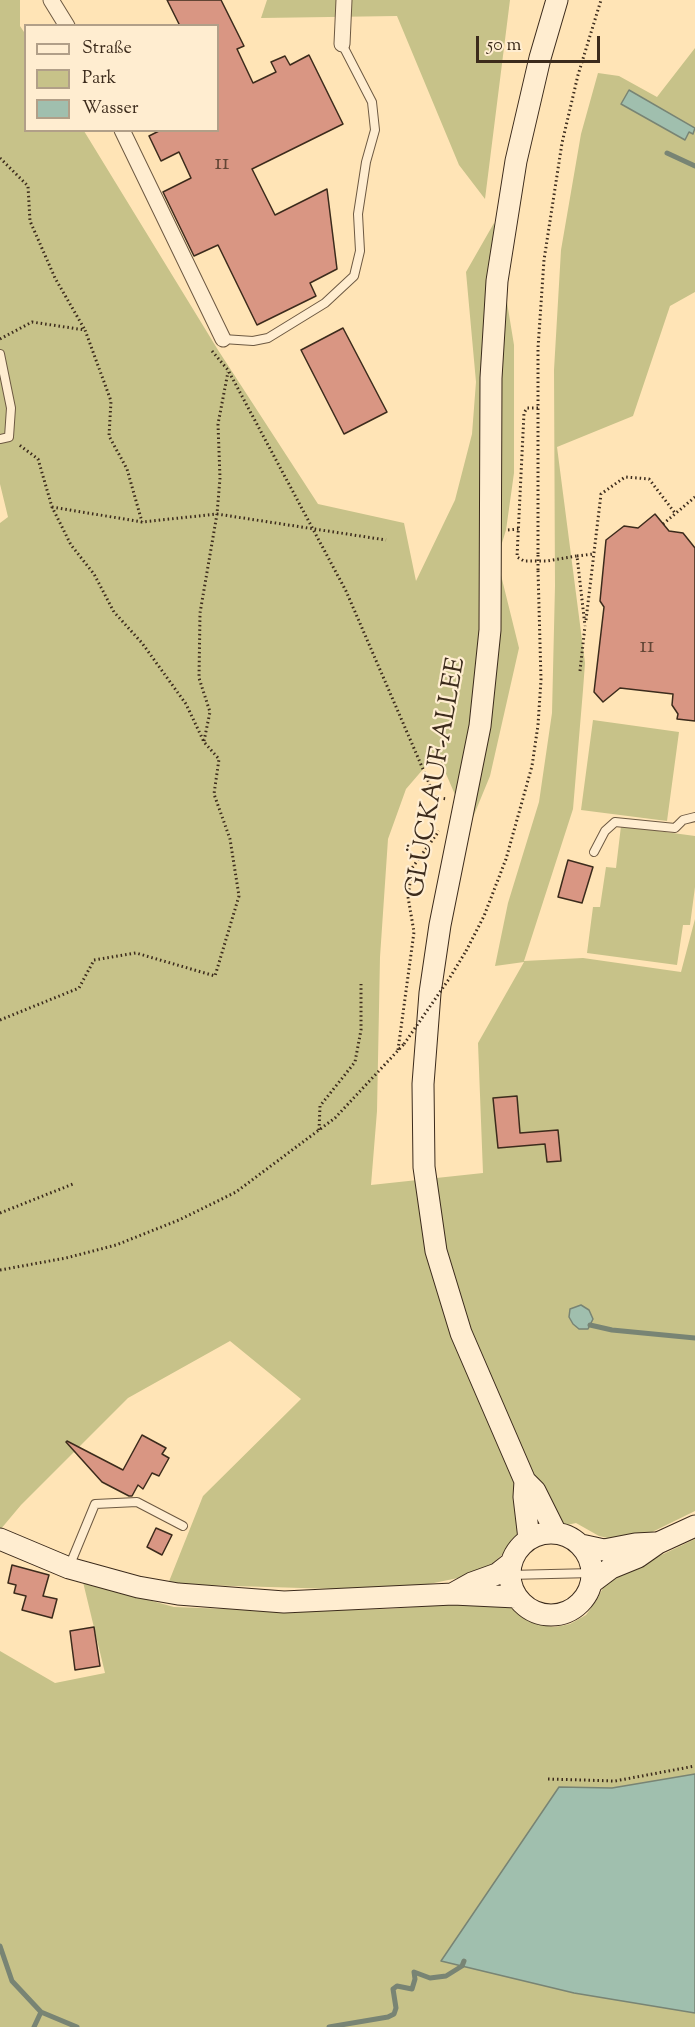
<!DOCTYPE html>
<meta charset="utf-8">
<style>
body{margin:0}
#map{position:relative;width:695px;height:2027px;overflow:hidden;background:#ffe4b6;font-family:"Sorts Mill Goudy",serif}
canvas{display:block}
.legend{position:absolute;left:24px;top:24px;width:195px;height:108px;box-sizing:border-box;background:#ffedd0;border:2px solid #b19f88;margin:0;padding:8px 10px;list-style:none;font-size:18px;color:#3c2b1c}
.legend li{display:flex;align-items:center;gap:12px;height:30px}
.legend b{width:30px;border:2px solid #b19f88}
.scale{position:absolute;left:476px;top:36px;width:124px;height:27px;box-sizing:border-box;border:3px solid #3c2b1c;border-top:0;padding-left:8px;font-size:18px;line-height:21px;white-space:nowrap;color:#3c2b1c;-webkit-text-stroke:4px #ffedd0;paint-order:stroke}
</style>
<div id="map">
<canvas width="695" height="2027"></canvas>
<ul class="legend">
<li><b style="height:8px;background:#ffedd0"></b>Straße</li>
<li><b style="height:16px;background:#c7c289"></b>Park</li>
<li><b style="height:16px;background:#a0bfae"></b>Wasser</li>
</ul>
<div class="scale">50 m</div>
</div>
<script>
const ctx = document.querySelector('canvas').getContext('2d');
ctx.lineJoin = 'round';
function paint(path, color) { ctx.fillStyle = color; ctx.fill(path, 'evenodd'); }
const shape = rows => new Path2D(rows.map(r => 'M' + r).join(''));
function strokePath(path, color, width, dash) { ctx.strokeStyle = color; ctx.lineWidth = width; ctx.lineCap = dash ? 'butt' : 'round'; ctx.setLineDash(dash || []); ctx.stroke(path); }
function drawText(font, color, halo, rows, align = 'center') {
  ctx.font = font + ' "Sorts Mill Goudy",serif'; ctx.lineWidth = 4.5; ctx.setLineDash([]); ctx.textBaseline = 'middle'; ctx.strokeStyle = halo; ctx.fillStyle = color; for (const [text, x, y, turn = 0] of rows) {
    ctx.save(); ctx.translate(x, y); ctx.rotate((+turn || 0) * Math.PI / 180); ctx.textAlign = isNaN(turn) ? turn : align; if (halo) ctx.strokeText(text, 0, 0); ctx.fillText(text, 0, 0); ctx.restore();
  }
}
const green = shape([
 [0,0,20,0,20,26,26,35,26,130,84,131,218,350,318,504,404,523,416,581,455,500,472,434,476,382,466,272,494,223,514,345,514,473,506,530,497,559,519,648,490,776,469,827,437,753,406,789,388,839,380,957,377,1111,371,1185,483,1173,478,1043,524,962,495,966,508,903,539,802,552,713,555,586,554,370,561,250,581,134,598,73,619,76,657,97,695,48,695,292,670,306,633,416,557,447,585,663,583,690,573,809,524,961,583,958,681,972,695,919,695,1511,646,1535,621,1541,599,1536,576,1523,516,1536,504,1553,482,1573,429,1584,369,1590,168,1584,203,1496,301,1399,230,1341,128,1398,21,1505,0,1530,0,523,8,517,0,484],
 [267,0,510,0,485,199,459,165,397,16,261,18],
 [593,720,679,732,667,821,581,810],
 [621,826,695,836,695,887,690,925,683,925,677,965,587,953,593,907,600,907,606,867,616,868],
 [695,1539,695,2027,0,2027,0,1651,55,1683,105,1673,83,1582,174,1607,280,1611,387,1609,498,1601,510,1606,521,1616,540,1625,555,1627,570,1624,586,1615,596,1601,604,1586,613,1578]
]);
const water = shape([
 [629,90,695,128,693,134,689,132,685,140,621,104,629,90],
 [581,1305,589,1310,593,1319,588,1329,579,1329,573,1324,569,1317,570,1309,581,1305],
 [695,1774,695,2013,574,1993,441,1961,559,1787,612,1788,695,1774]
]);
const stream = shape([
 [667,153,695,166],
 [590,1325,612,1330,695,1338],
 [0,1946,12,1981,41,2012,77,2027],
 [34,2027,41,2012],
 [329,2027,388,2017,394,2014,396,2008,393,1989,397,1986,412,1989,415,1979,414,1972,430,1978,446,1976,462,1966,464,1961]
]);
const building = shape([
 [167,0,221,0,244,46,237,49,253,83,276,72,271,62,285,56,290,65,309,55,343,124,252,169,275,215,327,189,337,269,310,283,316,296,257,325,218,245,194,256,163,192,191,178,179,152,161,161,149,136,161,130,218,130,218,26,180,26,167,0],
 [343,328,387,412,344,434,301,350,343,328],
 [655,514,669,531,683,533,695,548,695,721,677,719,678,714,672,705,673,694,620,688,603,702,594,692,604,607,600,601,606,540,624,526,638,528,655,514],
 [568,860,593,867,582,903,558,897,568,860],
 [517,1096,520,1133,558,1130,561,1161,547,1162,545,1144,498,1148,493,1098,517,1096],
 [142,1435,166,1448,162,1454,169,1458,159,1476,152,1473,143,1489,138,1485,132,1496,129,1496,102,1482,66,1442,67,1441,123,1470,142,1435],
 [156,1528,172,1535,162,1555,147,1547,156,1528],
 [12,1565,49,1575,43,1596,57,1599,52,1618,22,1610,26,1596,14,1593,16,1585,8,1583,12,1565],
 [94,1627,100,1666,75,1670,70,1631,94,1627]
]);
const path = shape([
 [0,158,28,186,30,221,55,278,85,330],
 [0,339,32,322,85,330,111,401,109,436,127,469,142,522],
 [212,351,228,370,346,591,435,797,447,799],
 [538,408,527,408,524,413,517,557,524,561,547,561,577,556,585,626],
 [52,507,142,522,217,514,386,540],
 [663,524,695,497],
 [508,530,519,529],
 [538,554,538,348,544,260,562,143,578,75,601,0],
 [577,556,593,554],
 [586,620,601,494,625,477,649,479,675,513],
 [580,671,585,626],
 [204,741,210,712,199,678,200,613,217,514,220,478,218,424,228,372],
 [466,951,484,916,506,859,532,766,538,725,541,680,538,570],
 [0,1020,79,988,94,960,136,953,215,976,239,896,230,839,214,794,219,759,204,742,186,704,142,643,114,612,94,574,71,545,52,507,38,459,18,444],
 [398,1050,414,932,408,897,412,868,439,831],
 [319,1130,320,1106,355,1062,361,1030,361,984],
 [0,1213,73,1184],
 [0,1270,66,1258,116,1245,179,1220,236,1192,335,1118,404,1044],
 [548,1779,615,1781,695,1766]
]);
const service = shape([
 [223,339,253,341,268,338,325,303,354,276,360,251,358,214,366,162,375,130,372,102,342,44],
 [0,354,11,408,9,437,0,439],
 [594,852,605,831,615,822,675,828,683,820,695,817],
 [69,1567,95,1504,137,1502,183,1526],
 [509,1575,593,1573]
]);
const minor = shape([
 [51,0,67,26],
 [342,44,344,0],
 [122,130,223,339]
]);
const secondary = shape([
 [525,1481,524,1497,529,1539],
 '510 1574a41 41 0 1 1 82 0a41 41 0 1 1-82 0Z',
 [556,1533,535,1491,525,1481,461,1333,436,1251,424,1167,423,1084,430,993,440,925,480,726,490,630,491,378,497,281,516,161,540,58,557,0],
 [0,1539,69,1568,138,1587,178,1594,284,1602,453,1594,516,1597],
 [581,1545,604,1550,635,1544,655,1543],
 [591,1583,611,1568,638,1557,658,1543,695,1526],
 [454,1593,472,1583,497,1574,511,1563]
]);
const pathBridge = shape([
 [538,570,538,554],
 [404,1044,449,979,466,951]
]);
const numberNames = [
 ["11",222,165],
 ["11",647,648]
];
const streetNames = [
 ["GLÜCKAUF-ALLEE",438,778,-80]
];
paint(green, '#c7c289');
paint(water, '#a0bfae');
strokePath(water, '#788474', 1.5);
strokePath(stream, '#788474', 5);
paint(building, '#d99683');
strokePath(building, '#3c2b1c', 1.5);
strokePath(service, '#6d5942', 10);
strokePath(minor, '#6d5942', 17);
strokePath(secondary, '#3c2b1c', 23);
strokePath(path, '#3c2b1c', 3, [1.5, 3]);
strokePath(service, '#ffedd0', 8);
strokePath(minor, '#ffedd0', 15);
strokePath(secondary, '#ffedd0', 21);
strokePath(pathBridge, '#3c2b1c', 3, [1.5, 3]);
drawText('22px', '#634636', null, numberNames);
drawText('26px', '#3c2b1c', '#ffedd0', streetNames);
</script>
